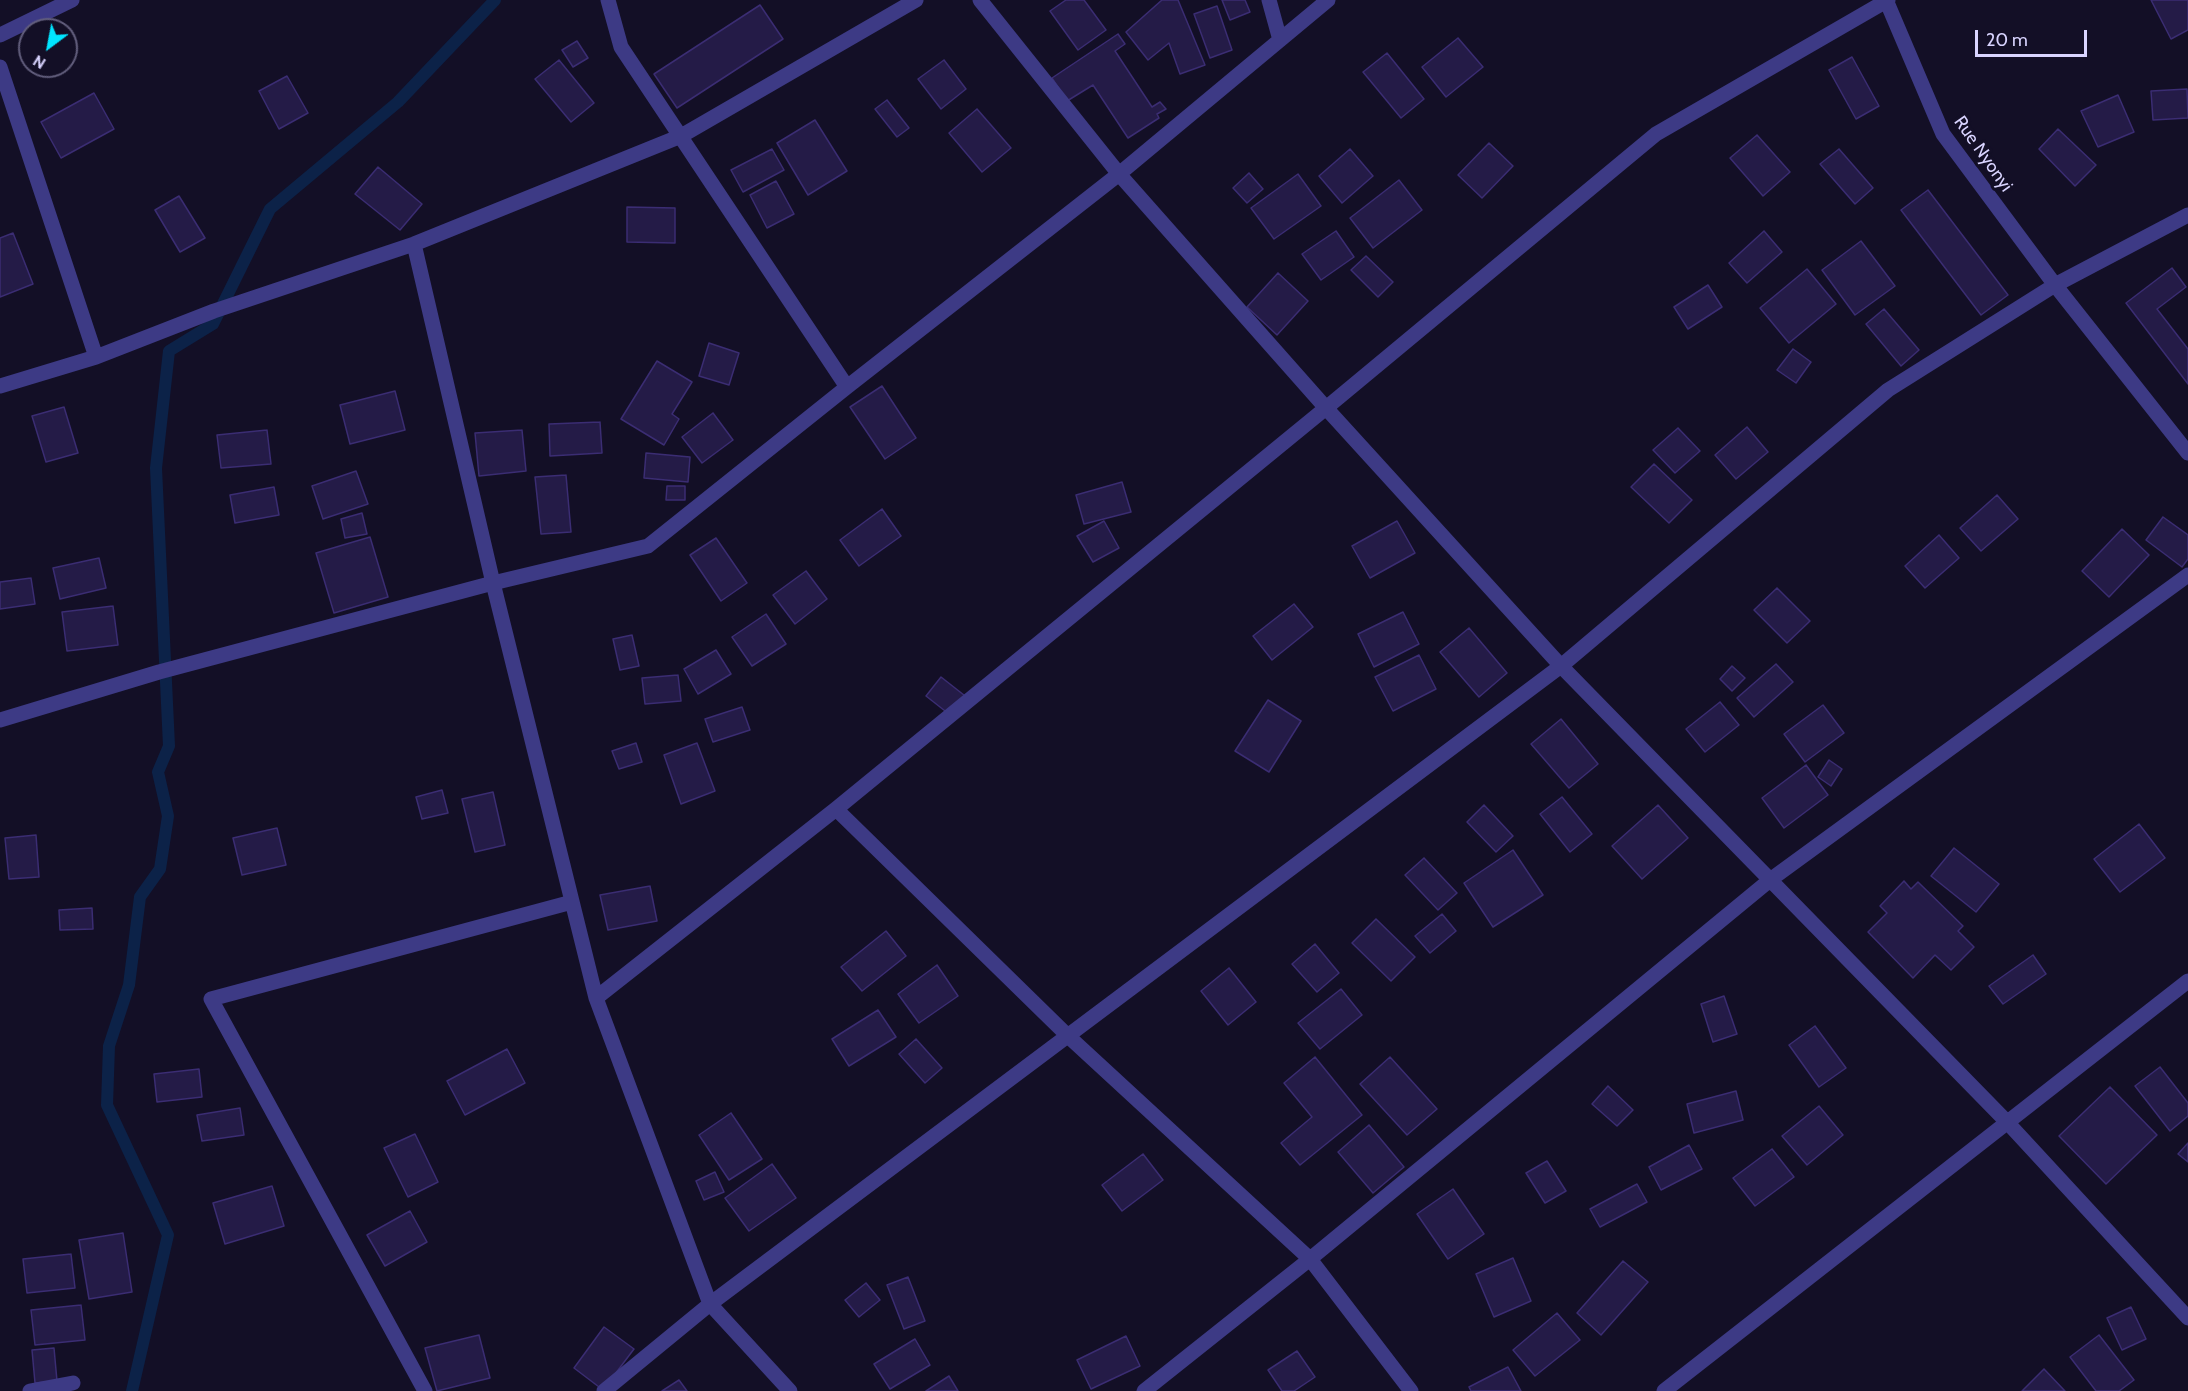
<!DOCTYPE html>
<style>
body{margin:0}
#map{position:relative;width:2188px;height:1391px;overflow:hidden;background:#130f26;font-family:Cabin,sans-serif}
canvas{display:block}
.north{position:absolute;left:18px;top:18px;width:60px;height:60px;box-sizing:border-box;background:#130f26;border:2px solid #625e7d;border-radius:50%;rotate:212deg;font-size:16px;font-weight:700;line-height:24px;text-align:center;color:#d9d4ff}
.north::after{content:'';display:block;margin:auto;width:21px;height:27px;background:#00e5ff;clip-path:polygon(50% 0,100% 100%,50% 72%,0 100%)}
.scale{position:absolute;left:1975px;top:30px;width:112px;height:27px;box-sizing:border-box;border:3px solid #d9d4ff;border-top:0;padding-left:8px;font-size:18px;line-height:21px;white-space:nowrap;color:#d9d4ff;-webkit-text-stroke:4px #130f26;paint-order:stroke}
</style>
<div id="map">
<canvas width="2188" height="1391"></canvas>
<div class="north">N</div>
<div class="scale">20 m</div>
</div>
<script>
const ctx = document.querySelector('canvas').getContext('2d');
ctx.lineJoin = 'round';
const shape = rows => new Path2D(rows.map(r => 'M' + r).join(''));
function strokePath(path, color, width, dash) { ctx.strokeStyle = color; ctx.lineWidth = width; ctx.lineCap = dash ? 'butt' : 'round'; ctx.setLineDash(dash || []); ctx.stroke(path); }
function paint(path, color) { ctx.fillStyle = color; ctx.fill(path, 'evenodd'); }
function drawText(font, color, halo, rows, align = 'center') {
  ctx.font = font + ' Cabin,sans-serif'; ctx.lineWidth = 6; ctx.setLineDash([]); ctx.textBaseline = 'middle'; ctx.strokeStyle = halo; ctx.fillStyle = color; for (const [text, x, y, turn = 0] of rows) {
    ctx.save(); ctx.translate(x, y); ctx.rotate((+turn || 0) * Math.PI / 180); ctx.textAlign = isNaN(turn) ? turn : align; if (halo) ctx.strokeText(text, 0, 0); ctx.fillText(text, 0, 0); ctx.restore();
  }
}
const stream = shape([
 [132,1391,168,1235,107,1105,109,1046,129,985,140,897,160,869,168,816,158,772,169,746,156,468,169,351,213,324,270,209,398,102,495,0]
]);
const building = shape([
 [1066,0,1084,0,1106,30,1078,50,1050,11,1066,0],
 [1162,0,1178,0,1205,65,1180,74,1169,43,1148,60,1126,32,1162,0],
 [1222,0,1245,0,1250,12,1230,20,1222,0],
 [2151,0,2188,0,2188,30,2171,39,2151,0],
 [760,5,783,39,677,108,654,74,760,5],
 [1217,6,1232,50,1210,58,1194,14,1217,6],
 [1118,34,1125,44,1115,51,1152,107,1160,102,1166,109,1157,114,1159,118,1128,138,1093,85,1067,101,1052,78,1118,34],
 [1458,38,1483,67,1446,97,1422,67,1458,38],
 [577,41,588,58,573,67,562,50,577,41],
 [1387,53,1424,99,1401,118,1363,72,1387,53],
 [1852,57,1879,106,1856,119,1829,70,1852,57],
 [559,60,594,103,571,122,535,79,559,60],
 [944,60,966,89,941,109,918,79,944,60],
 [287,76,308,113,279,129,259,91,287,76],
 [2187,89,2188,118,2153,120,2151,91,2187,89],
 [94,93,114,129,61,158,41,122,94,93],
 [2118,95,2134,132,2098,147,2081,111,2118,95],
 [887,100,909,128,897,137,875,109,887,100],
 [977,109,1011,148,982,172,949,133,977,109],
 [815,120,847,171,808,195,777,143,815,120],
 [2058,129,2096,165,2075,186,2039,149,2058,129],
 [1757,135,1790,172,1763,196,1730,158,1757,135],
 [1489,143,1513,166,1482,198,1458,175,1489,143],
 [772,149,784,170,743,192,731,170,772,149],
 [1350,149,1373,176,1342,203,1319,176,1350,149],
 [1839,149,1873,188,1855,204,1820,164,1839,149],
 [378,167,422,204,400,230,355,194,378,167],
 [1249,173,1263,189,1247,203,1233,188,1249,173],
 [1298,174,1321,206,1274,239,1251,208,1298,174],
 [1399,180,1422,210,1373,248,1350,218,1399,180],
 [776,181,794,214,767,228,750,195,776,181],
 [1928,190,2008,295,1981,315,1901,210,1928,190],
 [179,196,205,238,180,252,155,210,179,196],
 [627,207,675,208,675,243,627,242,627,207],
 [1336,231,1354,257,1321,280,1302,254,1336,231],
 [1764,231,1782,252,1747,283,1729,263,1764,231],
 [13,233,33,284,0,297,0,238,13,233],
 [1861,241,1895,286,1855,315,1822,270,1861,241],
 [1366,256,1393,282,1378,297,1351,270,1366,256],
 [2172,268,2186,287,2157,309,2188,349,2188,384,2126,303,2172,268],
 [1807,269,1836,304,1789,343,1760,308,1807,269],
 [1278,273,1308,301,1277,335,1247,307,1278,273],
 [1708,285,1722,307,1688,329,1674,307,1708,285],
 [1884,309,1919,350,1901,366,1866,324,1884,309],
 [709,343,739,353,729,385,699,376,709,343],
 [1793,349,1811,362,1796,383,1777,370,1793,349],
 [657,361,692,382,672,414,679,419,664,445,621,419,657,361],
 [882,386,916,438,885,459,850,407,882,386],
 [395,391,405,430,350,444,340,405,395,391],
 [64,407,78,453,46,462,32,416,64,407],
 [713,413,733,440,702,463,682,437,713,413],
 [600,422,602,453,550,456,549,424,600,422],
 [1747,427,1768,452,1736,479,1715,455,1747,427],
 [1678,428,1700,451,1675,473,1653,450,1678,428],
 [267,430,271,464,221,468,217,435,267,430],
 [522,430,526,471,479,476,475,433,522,430],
 [646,453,690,457,688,482,644,478,646,453],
 [1654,464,1692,500,1669,523,1631,487,1654,464],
 [356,471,368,504,323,519,312,486,356,471],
 [566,475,571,532,541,534,535,477,566,475],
 [1122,482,1131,512,1084,524,1076,495,1122,482],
 [667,486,685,486,685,500,666,500,667,486],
 [274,487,279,515,235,523,230,495,274,487],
 [1997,495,2018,519,1981,551,1960,528,1997,495],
 [882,509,901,536,859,566,840,540,882,509],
 [362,513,367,534,345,538,341,519,362,513],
 [2163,517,2188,535,2188,559,2182,567,2146,540,2163,517],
 [1104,521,1119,548,1093,562,1077,536,1104,521],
 [1397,521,1415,553,1370,578,1352,546,1397,521],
 [2122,529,2149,555,2109,597,2082,571,2122,529],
 [1939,535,1959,558,1925,588,1905,566,1939,535],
 [370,537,388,597,334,613,316,553,370,537],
 [716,538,747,583,721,601,690,555,716,538],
 [99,558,106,588,60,599,53,568,99,558],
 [806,571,827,599,795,624,773,595,806,571],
 [31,578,35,604,0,609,0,582,31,578],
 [1777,588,1810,621,1787,643,1754,610,1777,588],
 [1294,604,1313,627,1272,660,1253,636,1294,604],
 [113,606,118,645,67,651,62,612,113,606],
 [1403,612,1419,644,1374,667,1358,634,1403,612],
 [766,614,786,644,752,666,732,637,766,614],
 [1469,628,1507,673,1479,697,1440,652,1469,628],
 [632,635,639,666,620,670,613,639,632,635],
 [716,650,731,674,698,694,684,669,716,650],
 [1419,655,1436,689,1393,711,1375,677,1419,655],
 [1776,664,1793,682,1754,717,1737,698,1776,664],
 [1732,666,1745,678,1732,691,1720,679,1732,666],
 [678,675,681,701,645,704,642,678,678,675],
 [941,677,969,699,954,718,926,696,941,677],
 [1268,700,1301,721,1269,772,1235,751,1268,700],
 [1720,702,1739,725,1705,752,1686,729,1720,702],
 [1823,705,1844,733,1805,762,1784,734,1823,705],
 [742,707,750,730,713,742,705,719,742,707],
 [1561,719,1598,764,1569,788,1531,744,1561,719],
 [636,743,642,762,619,769,612,751,636,743],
 [697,743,715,791,681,804,664,755,697,743],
 [1829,760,1842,769,1831,786,1818,777,1829,760],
 [1806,765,1828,795,1784,828,1762,798,1806,765],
 [442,790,448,813,422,819,416,797,442,790],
 [493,792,505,845,475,852,462,799,493,792],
 [1562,797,1592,834,1570,852,1540,814,1562,797],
 [1484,805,1513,836,1496,852,1467,822,1484,805],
 [1658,805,1688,838,1642,879,1612,846,1658,805],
 [2139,824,2165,858,2120,892,2094,859,2139,824],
 [277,828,286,865,242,875,233,838,277,828],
 [36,835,39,877,9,879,5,838,36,835],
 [1954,848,1999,884,1976,912,1931,876,1954,848],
 [1513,850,1543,895,1493,927,1464,883,1513,850],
 [1424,858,1457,893,1438,910,1405,875,1424,858],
 [1904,881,1911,889,1918,882,1963,926,1958,931,1974,947,1951,970,1935,955,1913,978,1868,932,1887,913,1880,906,1904,881],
 [650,886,657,921,608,930,600,895,650,886],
 [92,908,93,929,60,930,59,910,92,908],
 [1442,914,1456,931,1430,953,1415,936,1442,914],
 [1376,919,1415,957,1391,981,1352,943,1376,919],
 [886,931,906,956,862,991,841,967,886,931],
 [1315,944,1339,973,1317,992,1292,964,1315,944],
 [2033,955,2046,974,2003,1004,1989,986,2033,955],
 [937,965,958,996,919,1023,898,994,937,965],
 [1229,968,1256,1002,1228,1025,1201,991,1229,968],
 [1341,989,1362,1015,1320,1049,1298,1023,1341,989],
 [1724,996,1737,1034,1713,1042,1701,1004,1724,996],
 [878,1010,896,1037,849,1066,832,1039,878,1010],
 [1815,1026,1846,1068,1819,1087,1789,1045,1815,1026],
 [916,1039,942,1068,925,1083,899,1054,916,1039],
 [507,1049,525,1083,465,1115,447,1081,507,1049],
 [1315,1057,1362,1115,1300,1165,1281,1143,1312,1117,1284,1083,1315,1057],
 [1390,1057,1437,1109,1407,1135,1360,1084,1390,1057],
 [2160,1067,2188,1103,2188,1116,2170,1131,2135,1086,2160,1067],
 [199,1069,202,1097,157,1102,154,1074,199,1069],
 [1608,1086,1633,1110,1617,1126,1592,1104,1608,1086],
 [2110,1087,2157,1135,2106,1184,2059,1136,2110,1087],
 [1736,1091,1743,1120,1694,1133,1687,1104,1736,1091],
 [1819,1106,1843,1135,1807,1165,1782,1136,1819,1106],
 [240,1108,244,1135,202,1141,197,1115,240,1108],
 [731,1113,762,1159,729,1180,699,1135,731,1113],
 [1369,1125,1404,1167,1373,1193,1338,1152,1369,1125],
 [415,1134,438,1182,408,1197,384,1148,415,1134],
 [2188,1143,2188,1162,2178,1154,2188,1143],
 [1689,1145,1702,1169,1661,1190,1649,1167,1689,1145],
 [1772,1149,1794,1177,1755,1206,1733,1178,1772,1149],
 [1143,1154,1163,1180,1122,1211,1102,1185,1143,1154],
 [1547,1161,1566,1191,1545,1203,1526,1173,1547,1161],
 [772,1164,796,1198,749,1231,725,1198,772,1164],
 [715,1172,724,1192,704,1200,696,1181,715,1172],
 [1637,1184,1647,1202,1600,1227,1590,1209,1637,1184],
 [272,1186,284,1226,225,1244,213,1203,272,1186],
 [1453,1189,1484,1234,1448,1259,1417,1214,1453,1189],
 [410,1211,427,1242,385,1266,367,1235,410,1211],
 [123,1233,132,1292,89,1299,79,1240,123,1233],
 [71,1254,75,1288,27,1293,23,1259,71,1254],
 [1513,1258,1531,1301,1494,1317,1476,1274,1513,1258],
 [1623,1261,1648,1282,1601,1335,1577,1313,1623,1261],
 [908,1277,925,1321,904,1329,887,1285,908,1277],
 [866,1283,880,1300,859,1317,845,1300,866,1283],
 [81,1305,85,1340,35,1345,31,1310,81,1305],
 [2131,1307,2146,1339,2122,1350,2107,1318,2131,1307],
 [1557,1313,1580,1340,1535,1376,1513,1350,1557,1313],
 [604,1327,634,1349,603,1390,574,1368,604,1327],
 [479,1335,490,1378,437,1391,425,1348,479,1335],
 [2099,1335,2134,1380,2119,1391,2096,1391,2070,1357,2099,1335],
 [1126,1336,1140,1366,1091,1389,1077,1360,1126,1336],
 [915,1339,930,1365,890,1389,874,1364,915,1339],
 [54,1348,57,1381,35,1383,32,1350,54,1348],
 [1297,1351,1315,1377,1294,1391,1282,1391,1268,1370,1297,1351],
 [1508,1367,1521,1391,1471,1391,1469,1387,1508,1367],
 [2044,1369,2065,1391,2022,1391,2044,1369],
 [949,1376,958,1391,926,1391,949,1376],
 [679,1380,687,1391,662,1391,679,1380]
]);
const minor = shape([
 [608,0,621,47,847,387],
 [980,0,1119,174,1326,408,1561,666,2007,1122,2188,1318],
 [1269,0,1280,40],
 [1886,0,1943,134,2055,285,2188,453],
 [0,35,72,0],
 [0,67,96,357],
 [414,244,493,583,596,998,710,1304,790,1391],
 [0,386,96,357,214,311,414,244,681,136,916,0],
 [0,720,159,672,493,583,648,546,847,387,1119,174,1328,0],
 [836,809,1068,1036,1310,1259,1411,1391],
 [596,998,836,809,1326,408,1656,134,1888,0],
 [30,1391,73,1383],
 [425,1391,211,999,572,902],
 [604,1391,710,1304,1561,666,1888,390,2055,285,2188,215],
 [1144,1391,1310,1259,1770,880,2188,575],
 [1664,1391,2188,981]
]);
const streetNames = [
 ["Rue Nyonyi",1983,154,55]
];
strokePath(stream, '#0c2248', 12);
paint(building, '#241b47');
strokePath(building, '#3b2d73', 1.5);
strokePath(minor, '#3d3a85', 15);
drawText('18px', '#d9d4ff', '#130f26', streetNames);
</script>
